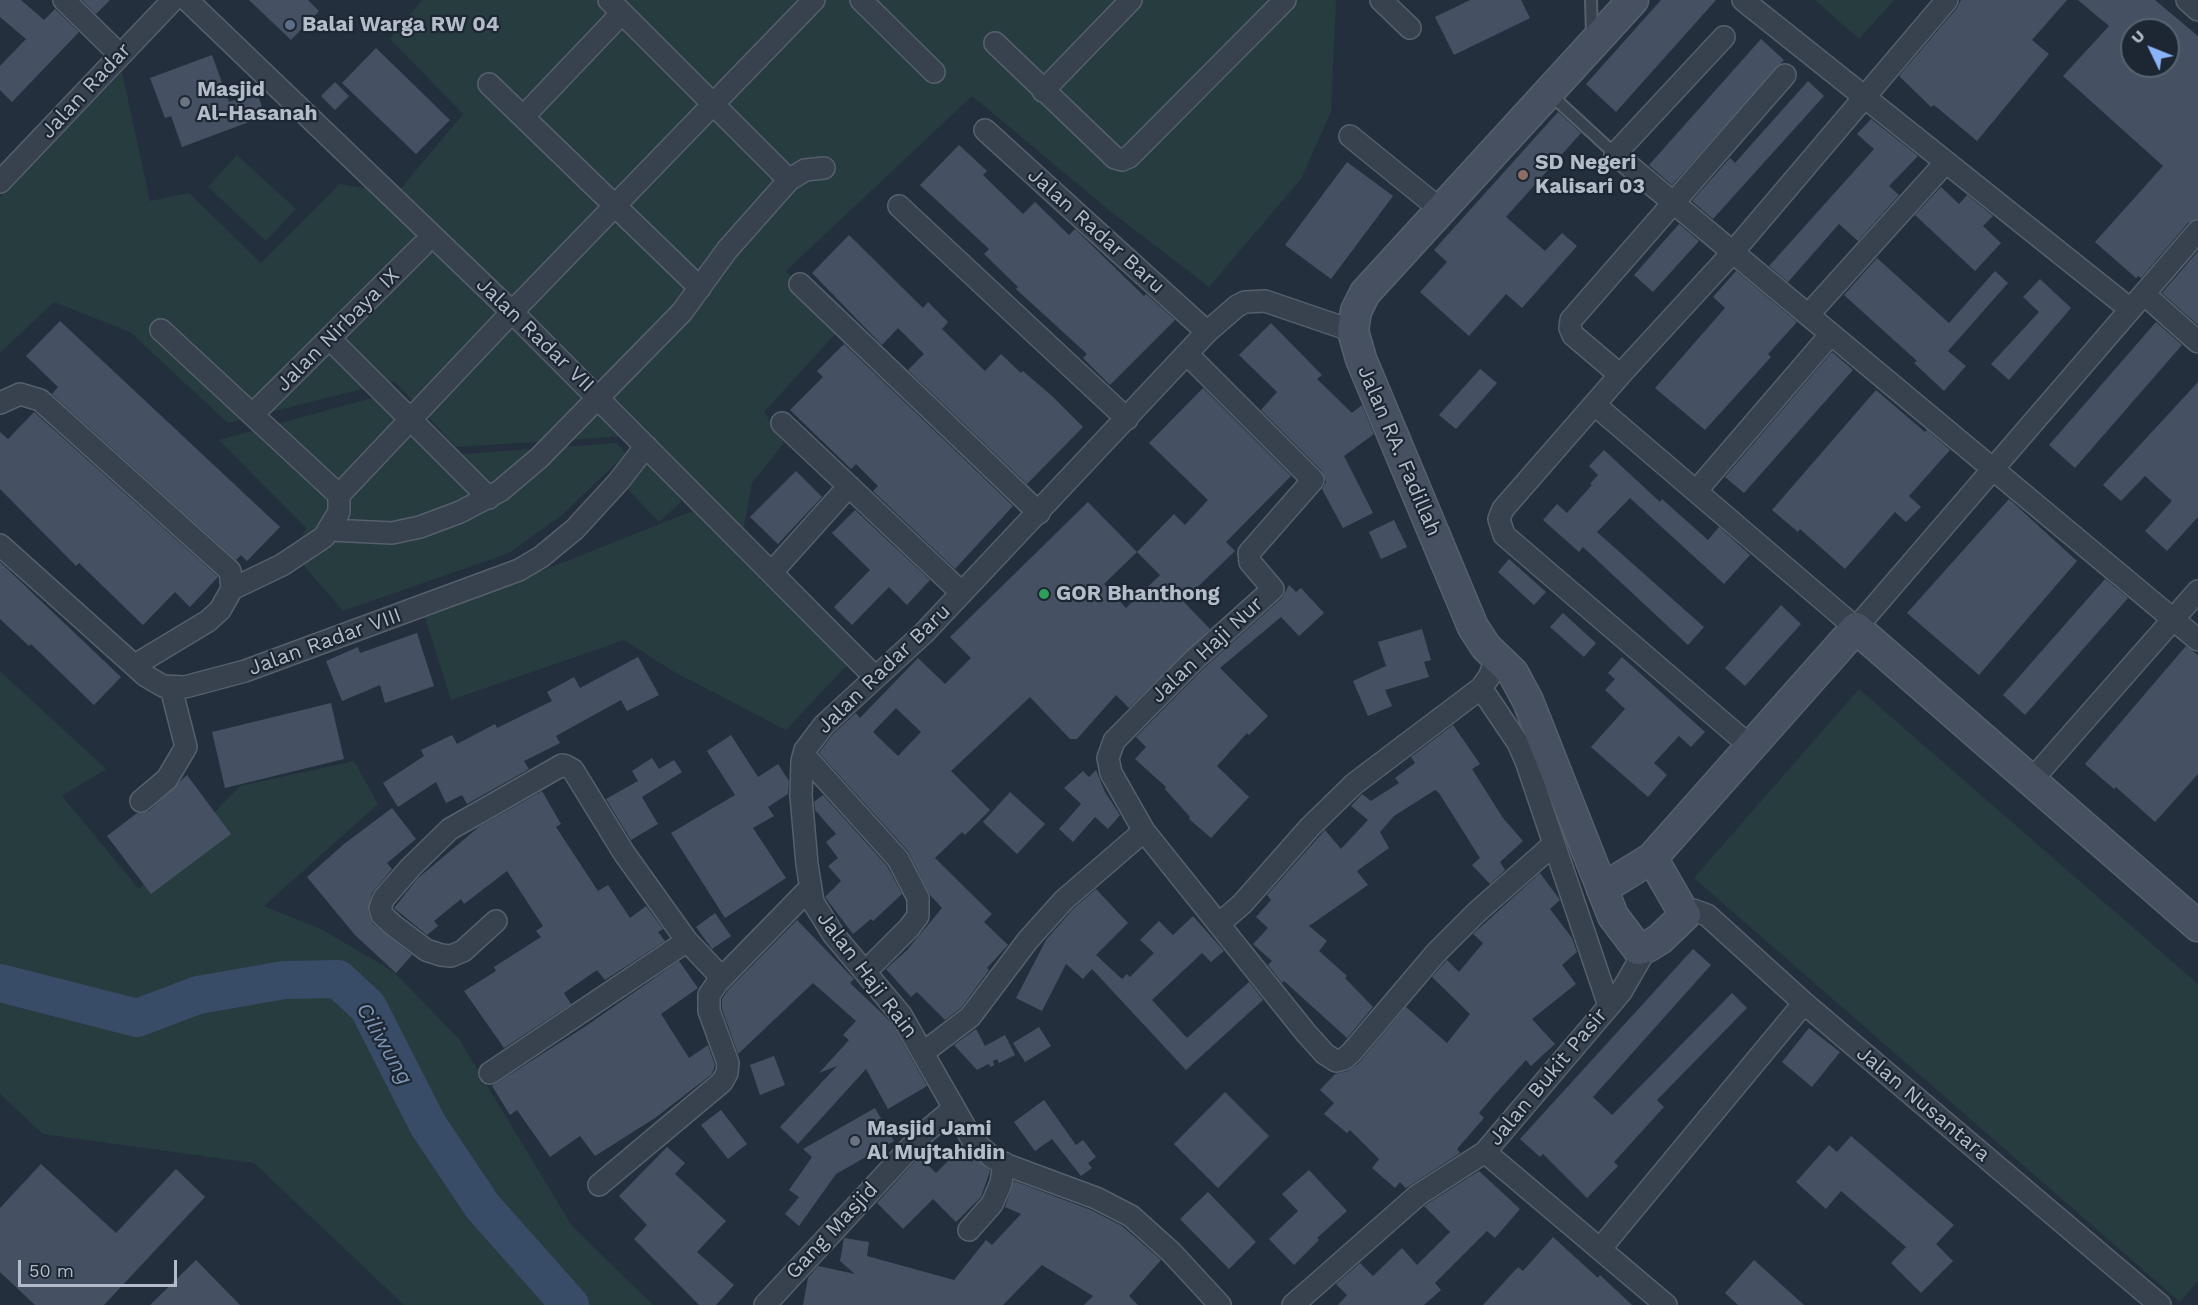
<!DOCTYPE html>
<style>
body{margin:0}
#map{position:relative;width:2198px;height:1305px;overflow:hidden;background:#242f3e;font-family:"Work Sans",sans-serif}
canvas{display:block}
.north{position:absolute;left:2120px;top:18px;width:60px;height:60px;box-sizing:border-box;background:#1d2633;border:2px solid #59626f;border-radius:50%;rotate:313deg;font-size:16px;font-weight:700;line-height:24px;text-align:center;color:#b4bcc9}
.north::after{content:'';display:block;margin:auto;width:21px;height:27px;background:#8ab4f8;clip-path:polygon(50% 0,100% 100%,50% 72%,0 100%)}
.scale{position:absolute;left:18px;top:1260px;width:159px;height:27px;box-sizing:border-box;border:3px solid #b4bcc9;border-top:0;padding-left:8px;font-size:18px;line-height:21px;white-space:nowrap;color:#b4bcc9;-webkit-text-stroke:4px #1d2633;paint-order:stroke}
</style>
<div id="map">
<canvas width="2198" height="1305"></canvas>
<div class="north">U</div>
<div class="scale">50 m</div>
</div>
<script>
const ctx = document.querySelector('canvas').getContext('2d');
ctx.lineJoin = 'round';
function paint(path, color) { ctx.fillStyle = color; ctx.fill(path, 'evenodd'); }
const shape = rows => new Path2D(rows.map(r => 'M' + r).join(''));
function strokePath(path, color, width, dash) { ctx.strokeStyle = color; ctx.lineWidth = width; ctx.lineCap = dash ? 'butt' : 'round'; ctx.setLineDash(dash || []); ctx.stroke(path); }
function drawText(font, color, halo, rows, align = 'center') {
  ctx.font = font + ' "Work Sans",sans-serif'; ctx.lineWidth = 4.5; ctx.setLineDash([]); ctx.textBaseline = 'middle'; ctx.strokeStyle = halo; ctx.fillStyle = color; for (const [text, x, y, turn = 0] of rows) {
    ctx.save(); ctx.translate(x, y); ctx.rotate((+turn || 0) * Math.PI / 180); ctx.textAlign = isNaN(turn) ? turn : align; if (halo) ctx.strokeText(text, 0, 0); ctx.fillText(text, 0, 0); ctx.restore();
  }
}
const green = shape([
 [422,0,1336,0,1331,112,1301,179,1209,287,1110,211,972,96,786,271,839,330,764,412,784,443,752,483,738,557,849,663,786,730,676,673,624,640,451,700,425,617,700,508,628,436,456,447,394,381,228,423,130,332,54,302,0,353,0,197,122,72,150,201,189,193,261,263,340,184,397,193,463,114,390,39],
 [1815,0,1894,0,1859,39],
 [237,155,296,209,266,241,208,187],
 [390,393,450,455,617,443,626,454,562,515,509,553,343,611,294,554,306,528,219,440],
 [646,461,682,501,659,522,622,483],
 [0,671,106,769,62,796,139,889,240,786,354,761,378,804,264,906,321,929,394,972,459,1039,572,1226,653,1305,404,1305,254,1163,43,1134,0,1094],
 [1859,689,2198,984,2198,1281,2180,1302,1694,878]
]);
const river = shape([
 [0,983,137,1018,198,995,284,980,338,979,368,1007,428,1125,483,1207,570,1305]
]);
const building = shape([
 [0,0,21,0,44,20,55,9,79,32,12,102,0,90,0,66,26,39,0,17],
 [82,0,110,0,96,14],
 [249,0,308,0,319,11,291,40],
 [1470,0,1521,0,1530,18,1454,55,1435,17],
 [1661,0,1716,0,1616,112,1586,84],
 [1961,0,2067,0,2032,40,2049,54,1977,141,1934,105,1931,107,1899,76,1957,8],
 [2078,0,2155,0,2198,36,2198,219,2188,223,2141,278,2138,276,2136,278,2095,242,2163,166,2063,76,2109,26],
 [2132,30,2168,30,2168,66,2132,66],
 [1761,39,1784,60,1672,185,1649,165],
 [376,48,450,120,416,154,342,83],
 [212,55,229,102,257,92,265,116,182,147,171,116,165,118,150,78],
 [1808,81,1824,96,1713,219,1692,201,1730,158,1735,163],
 [335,82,349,96,335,110,321,96],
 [1558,112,1581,133,1506,217,1545,251,1562,233,1577,246,1522,308,1506,294,1469,336,1420,292,1447,262,1434,250],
 [1871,119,1918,156,1889,186,1899,195,1858,241,1839,224,1788,282,1769,266,1874,149,1857,134],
 [959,145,987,171,983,175,1023,214,1035,202,1069,235,1075,229,1144,296,1146,294,1175,320,1110,385,1083,358,1087,354,1016,289,1018,287,984,254,989,249,920,185],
 [1347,162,1393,196,1331,279,1285,245],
 [1941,187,1959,204,1967,195,1993,216,1983,226,2001,243,1975,271,1915,215],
 [1679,224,1699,241,1653,292,1634,275],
 [849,235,923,308,928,302,948,322,942,329,985,371,1001,354,1021,373,1023,371,1052,396,1083,427,1027,484,908,370,924,354,898,328,882,345,812,273],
 [2198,251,2198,325,2162,293],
 [1877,258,1949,323,1995,271,2008,283,1948,351,1966,366,1944,391,1914,363,1917,361,1844,295],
 [1736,271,1797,322,1768,354,1771,357,1705,430,1655,388,1725,308,1713,297],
 [2040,279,2071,308,2009,380,1991,364,2039,312,2023,297],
 [60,321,280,527,247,561,241,555,236,560,52,394,58,387,26,356],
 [2156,322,2182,345,2075,468,2049,445],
 [1271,323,1322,375,1317,379,1352,413,1362,405,1374,434,1344,456,1373,513,1343,528,1322,489,1326,482,1322,471,1261,410,1277,392,1239,355],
 [844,344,1013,506,955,569,873,491,878,486,856,464,851,469,790,410,823,377,817,371],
 [1832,352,1853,370,1744,493,1725,477],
 [1480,369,1497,383,1456,429,1439,415],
 [2198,382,2198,517,2167,551,2145,531,2172,501,2145,476,2121,501,2103,485],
 [1203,388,1291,476,1226,542,1235,551,1183,601,1210,629,1129,708,1116,695,1077,739,1070,739,1030,697,951,771,990,810,965,835,962,832,935,858,992,914,984,922,1008,945,987,968,989,970,961,1008,945,1020,917,992,911,997,886,969,907,950,942,908,930,895,908,851,819,753,833,734,856,713,860,718,918,658,945,684,971,658,950,637,1088,502,1137,552,1174,514,1185,525,1208,500,1149,443],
 [1137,552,1160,575,1126,608,1104,584],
 [896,708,921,732,898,756,873,732],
 [1876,390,1925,432,1927,430,1950,450,1909,496,1921,507,1906,522,1895,512,1845,569,1800,529,1798,532,1772,510],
 [34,412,218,577,190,607,175,592,143,625,79,563,76,566,0,489,0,432,8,439],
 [1604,450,1660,502,1662,499,1708,540,1719,527,1750,555,1724,584,1630,498,1597,532,1704,627,1688,645,1583,547,1579,552,1543,520,1557,504,1567,513,1592,485,1590,484,1598,475,1589,466],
 [796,471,822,497,778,544,750,517],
 [2009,499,2077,561,1979,675,1907,613],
 [855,510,930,580,907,605,889,587,852,625,834,607,870,570,832,533],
 [1394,520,1407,547,1381,559,1369,532],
 [1509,559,1546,592,1534,605,1498,572],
 [0,562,121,677,94,705,31,644,29,646,0,619],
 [2105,579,2128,598,2025,715,2003,695],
 [1289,585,1296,592,1301,588,1324,613,1299,636,1281,617,1220,668,1268,716,1249,735,1247,733,1217,766,1249,797,1211,838,1189,819,1190,817,1165,789,1166,787,1135,759,1146,747,1136,737,1204,668,1282,598],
 [1781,605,1801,624,1745,686,1725,668],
 [1563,613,1596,643,1584,657,1550,627],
 [1422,629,1431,660,1424,662,1429,677,1385,690,1392,706,1368,716,1353,681,1386,666,1378,642],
 [417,633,434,686,385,703,380,685,342,701,326,661,358,647,360,653],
 [2186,646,2198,655,2198,774,2155,822,2116,787,2114,789,2085,764],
 [638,657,659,695,627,711,621,700,556,736,560,743,524,761,529,769,467,804,462,795,446,803,436,782,398,807,383,783,424,756,421,750,452,735,457,744,495,724,497,728,552,701,547,692,574,677,580,688],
 [1622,657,1705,732,1691,747,1679,736,1654,763,1667,775,1648,797,1591,747,1625,709,1605,690,1615,679,1608,673],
 [331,703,344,759,225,788,212,732],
 [1453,725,1480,764,1472,769,1503,818,1523,841,1500,862,1505,870,1490,884,1472,865,1480,858,1439,793,1435,790,1394,816,1380,832,1389,848,1357,871,1368,885,1309,926,1327,941,1319,951,1347,976,1345,978,1373,1007,1347,1038,1284,981,1282,983,1268,965,1272,961,1253,944,1268,928,1256,917,1271,900,1267,895,1325,830,1341,849,1368,820,1351,806,1362,794,1371,801,1399,783,1395,778,1415,763,1411,757],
 [731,735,758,777,778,764,789,781,788,794,768,807,774,816,753,828,786,878,725,918,671,833,735,795,707,751],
 [652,758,659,769,674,760,682,772,642,797,658,824,631,840,606,799,638,781,632,771],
 [1096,770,1105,792,1120,815,1108,829,1095,817,1073,842,1059,829,1081,804,1064,788,1083,771,1089,777],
 [187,775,231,834,151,894,107,836,137,813,149,811],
 [542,791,561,824,556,827,598,891,608,885,630,918,646,906,663,929,658,932,665,941,605,980,597,970,564,993,571,1004,504,1048,464,991,496,971,494,967,541,937,536,931,543,926,507,871,464,904,461,899,434,921,438,926,427,935,394,908,418,878,480,826],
 [1010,792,1045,824,1017,854,983,822],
 [823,795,887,866,902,894,873,921,871,919,853,934,825,897,841,881,828,866,838,858,826,842,836,834,815,810,814,802],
 [392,808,416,839,387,863,392,869,372,893,368,911,373,924,412,955,396,973,355,935,307,877,344,844],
 [1540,873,1560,900,1550,909,1572,938,1577,952,1562,965,1576,984,1532,1019,1555,1044,1531,1066,1526,1060,1496,1093,1479,1113,1484,1118,1457,1149,1460,1153,1406,1188,1400,1182,1395,1188,1372,1168,1379,1159,1350,1130,1347,1133,1324,1114,1334,1103,1320,1090,1335,1074,1348,1071,1359,1063,1406,1007,1447,1043,1470,1014,1432,977,1447,960,1459,972,1483,943,1473,934],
 [1096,889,1128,923,1096,955,1122,979,1127,974,1130,977,1154,953,1140,940,1159,921,1173,935,1193,916,1224,951,1211,962,1202,953,1152,1000,1187,1038,1249,982,1263,1000,1186,1070,1092,969,1083,979,1066,964,1042,1011,1016,998,1046,940,1073,909],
 [715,913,731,936,712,949,696,927],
 [797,920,854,979,850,983,891,1022,927,1086,888,1109,866,1069,798,1144,780,1127,837,1066,819,1073,849,1040,843,1035,856,1021,813,983,738,1054,722,1009,722,999,728,990],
 [1693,949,1711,965,1593,1097,1612,1115,1732,993,1747,1008,1657,1100,1664,1107,1614,1162,1618,1166,1587,1198,1543,1154,1540,1157,1520,1139],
 [679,961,698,988,661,1014,689,1058,708,1045,715,1065,712,1074,655,1118,595,1156,580,1136,550,1157,517,1110,510,1115,492,1086,586,1026],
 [1039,1027,1051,1046,1025,1062,1013,1043],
 [1809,1028,1840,1052,1812,1087,1782,1062],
 [976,1029,985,1046,1005,1035,1015,1055,999,1063,997,1059,993,1061,994,1065,991,1067,988,1064,977,1070,954,1045],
 [774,1056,785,1085,760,1095,750,1065],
 [1225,1092,1269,1136,1218,1188,1174,1144],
 [1044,1100,1076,1145,1083,1140,1096,1157,1088,1163,1092,1168,1081,1176,1052,1139,1035,1151,1014,1122],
 [875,1108,894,1141,836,1174,799,1226,785,1214,799,1197,789,1190,812,1157,803,1149],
 [721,1110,747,1144,728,1159,701,1125],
 [1851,1136,1954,1225,1936,1244,1953,1261,1921,1293,1891,1263,1906,1247,1841,1191,1826,1209,1796,1182,1829,1145,1837,1152],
 [667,1147,685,1163,675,1174,726,1221,697,1252,734,1285,716,1305,699,1305,634,1239,647,1225,619,1196],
 [962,1147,990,1171,981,1197,956,1222,933,1199,903,1229,877,1203,916,1160,923,1160,936,1173],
 [41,1164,116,1233,176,1169,205,1197,104,1305,35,1305,0,1272,0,1208],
 [1309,1170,1347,1211,1317,1238,1319,1240,1294,1265,1269,1239,1298,1211,1282,1194],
 [1479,1171,1520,1209,1495,1238,1487,1231,1435,1283,1441,1290,1424,1305,1338,1305,1347,1295,1336,1284,1360,1263,1373,1276,1402,1248,1417,1265,1450,1232,1424,1206],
 [1014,1181,1091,1210,1122,1226,1161,1260,1129,1296,1138,1305,1084,1305,1093,1296,1042,1265,1003,1305,803,1305,808,1278,818,1266,855,1274,840,1261,844,1238,869,1242,867,1256,954,1280,986,1240,992,1245,1021,1214,1005,1207],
 [1208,1192,1256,1242,1229,1269,1180,1219],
 [1553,1237,1598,1278,1600,1275,1632,1305,1483,1305,1518,1267,1523,1271],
 [196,1260,240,1305,150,1305],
 [1754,1260,1804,1305,1738,1305,1725,1293]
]);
const lane = shape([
 [1591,0,1592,35],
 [1551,95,1615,154]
]);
const street = shape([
 [64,0,120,55],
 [187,0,512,312,875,677],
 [609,0,789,180],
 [861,0,934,72],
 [1381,0,1410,28],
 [1743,0,2130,309],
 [2187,0,2198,10],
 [1724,37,1615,154,2198,640],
 [995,43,1115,158,1122,160,1129,157,1285,0],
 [489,84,700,288],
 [1043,91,1131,0],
 [523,117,622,13],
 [985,130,1207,332],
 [1350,136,1441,210],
 [0,182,173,0],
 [899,206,1127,419],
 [800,284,1039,513],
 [2144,294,2198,342],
 [1808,315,1946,162],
 [161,330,339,495],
 [330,339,489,498],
 [1187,354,1313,480,1249,553,1250,562,1273,589,1195,659,1114,741,1108,758,1111,773,1144,831,1306,1033,1325,1054,1336,1061,1344,1059,1351,1053,1436,953,1477,912,1553,845],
 [1620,375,1573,335,1570,328,1571,320,1785,75],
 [0,403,20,394,40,400,230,571,232,589,220,610,208,621,135,665],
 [1595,405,1856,628,2198,231],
 [253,414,422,246],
 [782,423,962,593],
 [1697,490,1831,334],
 [330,530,392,533,420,527,460,512,500,491,539,458,682,312,727,250,789,180,805,170,824,168],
 [0,545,146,676,163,686,185,687,245,671,519,570,541,557,575,529,619,481,646,446],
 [772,572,849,486],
 [232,589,282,565,324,537,339,512,339,495,512,312,814,0],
 [1481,688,1518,743,1526,761,1609,1006],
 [1750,746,1504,535,1499,519,1503,509,1620,375,1733,252,1947,0],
 [804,755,898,859,918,898,918,916,909,928,865,972],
 [2031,781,2198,591],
 [141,801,167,779,186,747,171,688],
 [1685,915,1693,910,1707,915,1804,1003,2160,1305],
 [496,921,463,951,451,956,441,955,426,950,393,925,382,915,380,908,384,898,411,867,450,829,562,765,566,766,573,770,624,853,687,941,722,978],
 [1220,923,1242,904,1310,827,1354,784,1481,688,1489,677,1497,658],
 [924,1052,970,1017,1028,940,1064,900,1144,831],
 [490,1073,687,941],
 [1485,1152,1666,1305],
 [599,1185,722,1082,727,1073,728,1063,709,1011,709,995,718,982,809,889],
 [969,1230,992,1204,1001,1183,1004,1163],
 [1600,1249,1804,1003],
 [765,1305,923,1134,953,1109],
 [1220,1305,1171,1252,1131,1216,1096,1198,1007,1165,993,1158,973,1141,901,1015,833,934,813,902,807,864,801,796,802,761,805,750,824,725,924,633,1207,332,1237,306,1245,302,1265,301,1353,331],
 [1293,1305,1418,1195,1485,1152,1621,992,1647,947]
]);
const secondary = shape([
 [1633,0,1365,293,1356,311,1353,331,1361,359,1473,627,1486,647,1513,673,1528,701,1613,916,1638,949,1647,947,1660,939,1685,915,1652,858],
 [1602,889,1652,858,1856,628,2198,926]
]);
const markers = [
 [290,25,6,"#5c6f8a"],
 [185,102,6,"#6b7280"],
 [1523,175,6,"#8d6e63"],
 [1044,594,6,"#2e9e5b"],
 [855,1141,6,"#6b7280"]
];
const poiNames = [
 ["Balai Warga RW 04",302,25],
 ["Masjid",197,90],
 ["Al-Hasanah",197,114],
 ["SD Negeri",1535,163],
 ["Kalisari 03",1535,187],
 ["GOR Bhanthong",1056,594],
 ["Masjid Jami",867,1129],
 ["Al Mujtahidin",867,1153]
];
const streetNames = [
 ["Jalan Radar",86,91,-47],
 ["Jalan Radar Baru",1096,231,42],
 ["Jalan Nirbaya IX",338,330,-45],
 ["Jalan Radar VII",535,335,44],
 ["Jalan RA. Fadillah",1399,451,67],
 ["Jalan Radar VIII",325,642,-20],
 ["Jalan Haji Nur",1207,650,-43],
 ["Jalan Radar Baru",884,669,-44],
 ["Jalan Haji Rain",867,975,53],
 ["Jalan Bukit Pasir",1548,1077,-50],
 ["Jalan Nusantara",1923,1104,40],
 ["Gang Masjid",832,1231,-47]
];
const waterNames = [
 ["Ciliwung",384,1044,60]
];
paint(green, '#263c3f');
strokePath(river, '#394c67', 38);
paint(building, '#455162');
strokePath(lane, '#565f6c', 14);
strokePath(street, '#565f6c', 24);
strokePath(secondary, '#565f6c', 33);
strokePath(lane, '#38414e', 10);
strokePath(street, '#38414e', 21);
strokePath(secondary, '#465061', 30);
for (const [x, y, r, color] of markers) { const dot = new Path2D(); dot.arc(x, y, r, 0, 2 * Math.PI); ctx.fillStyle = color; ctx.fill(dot); strokePath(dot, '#1d2633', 2); }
drawText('bold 21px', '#b4bcc9', '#1d2633', poiNames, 'left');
drawText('21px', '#b4bcc9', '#1d2633', streetNames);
drawText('italic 22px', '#7c92b1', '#1d2633', waterNames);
</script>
